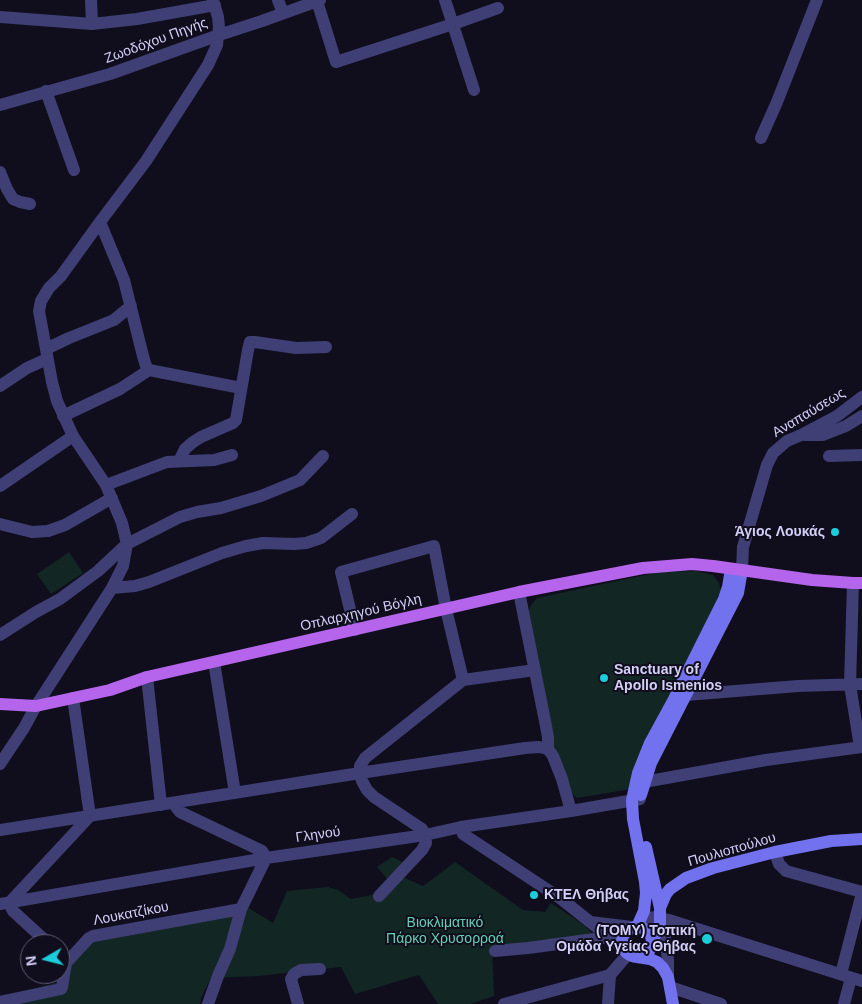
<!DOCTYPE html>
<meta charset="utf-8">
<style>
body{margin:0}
#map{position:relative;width:862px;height:1004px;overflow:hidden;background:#100e1c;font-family:Arial,sans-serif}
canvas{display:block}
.north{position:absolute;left:20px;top:934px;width:50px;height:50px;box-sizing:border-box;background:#100e1c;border:1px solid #5e5b74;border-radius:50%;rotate:262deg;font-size:14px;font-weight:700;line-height:20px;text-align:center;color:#d3cff9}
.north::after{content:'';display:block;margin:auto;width:18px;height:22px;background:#1bccda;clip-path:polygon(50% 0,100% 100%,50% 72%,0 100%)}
</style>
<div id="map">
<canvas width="862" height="1004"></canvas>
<div class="north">N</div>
</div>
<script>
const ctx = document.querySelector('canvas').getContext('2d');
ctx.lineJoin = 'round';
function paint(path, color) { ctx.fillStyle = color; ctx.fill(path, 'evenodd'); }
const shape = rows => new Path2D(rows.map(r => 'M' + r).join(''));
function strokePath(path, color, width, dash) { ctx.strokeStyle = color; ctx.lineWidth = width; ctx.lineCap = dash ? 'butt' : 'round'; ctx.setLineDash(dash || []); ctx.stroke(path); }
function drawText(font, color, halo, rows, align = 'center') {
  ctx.font = font + ' Arial,sans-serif'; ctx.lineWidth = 4; ctx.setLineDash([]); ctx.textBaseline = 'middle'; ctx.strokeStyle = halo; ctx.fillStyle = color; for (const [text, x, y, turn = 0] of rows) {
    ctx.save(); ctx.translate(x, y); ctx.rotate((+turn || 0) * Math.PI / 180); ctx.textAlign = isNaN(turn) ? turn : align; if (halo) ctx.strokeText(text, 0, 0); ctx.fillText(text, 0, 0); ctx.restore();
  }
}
const green = shape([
 [69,552,83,573,51,594,37,574],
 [696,571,713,575,719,583,721,590,631,789,577,798,571,792,554,748,527,615,531,605,537,598,659,572],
 [392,857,409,865,398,875,423,886,455,862,523,910,545,912,551,903,584,925,595,936,492,947,494,996,470,1004,438,1004,419,975,355,994,341,967,258,976,211,978,201,998,200,1004,0,1004,0,998,62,981,69,966,93,939,247,907,273,923,287,891,328,887,338,890,351,899,372,895,388,880,377,867]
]);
const street = shape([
 [91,0,92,24],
 [278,0,283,13],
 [445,0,474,90],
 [317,1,336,62,453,24,498,8],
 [0,17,92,24,137,19,215,5],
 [46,91,74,170],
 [0,105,110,74,219,35,262,21,320,0],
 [761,138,777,102,817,0],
 [0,172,7,189,13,199,20,202,30,204],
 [100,222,124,280,143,356,146,366,149,370,241,388],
 [46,349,69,338,114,320,131,306],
 [0,386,27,368,47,359],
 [63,416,120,389,149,370],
 [804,435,823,435,846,426,862,416],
 [829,456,862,455],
 [179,461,185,449,193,442,201,437,233,423,236,420,248,350,250,342,255,342,296,348,326,347],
 [106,485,167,462,214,460,232,455],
 [0,486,73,436],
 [0,524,32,532,48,531,65,525,112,498],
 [742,570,743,547,767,465,773,453,787,441,801,435,837,416,862,397],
 [853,583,850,685,860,747],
 [112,588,135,586,149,582,222,553,246,546,263,543,294,544,306,543,321,538,352,514],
 [519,592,545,721,548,737,548,749],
 [355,630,341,572,434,546,446,609,463,680],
 [0,635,36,612,60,599,98,571,127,544,180,517,197,512,221,508,261,496,300,480,323,456],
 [214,662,235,793],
 [147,677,161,805],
 [686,695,798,686,862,684],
 [0,764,24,728,36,706,112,588,123,566,127,544,122,523,106,485,73,436,57,401,52,382,39,311,41,301,49,288,61,276,100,222,146,161,208,65,217,45,219,27,218,17,213,0],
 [644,782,766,760,862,747],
 [173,803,180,812,262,851,266,858],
 [461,827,463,834,560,898,623,948],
 [0,830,360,773,525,748,539,747,548,749,553,756,562,779,571,811],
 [425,835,422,829,374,797,367,790,362,781,360,773,360,766,365,758,463,680,535,670],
 [775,852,779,864,786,871,862,892],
 [379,896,422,850,426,843,425,835],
 [0,904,266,858,425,835,461,827,571,811,640,799],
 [642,919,656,917,669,920,862,981],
 [590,922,632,927],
 [49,944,13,911,9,903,90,816,73,698],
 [495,951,528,948,609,937],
 [841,974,862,893],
 [668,977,668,960,664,931,664,926,669,920],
 [670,987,721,1004],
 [0,1002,61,989,62,987,66,963,89,938,93,936,241,909],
 [208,1004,218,976,230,949,241,909,266,858],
 [298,1004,291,979,294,974,301,970,320,969],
 [504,1004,610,975,628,954],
 [608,1004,610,975],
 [844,1004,851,978]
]);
const secondary = shape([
 [641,795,651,763,738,593,742,570],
 [646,847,660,908],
 '622 942a15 15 0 1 1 30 0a15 15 0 1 1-30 0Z',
 [637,927,644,911,646,893,645,882,633,819,632,800,638,773,650,743,674,699,724,599,728,587,731,569],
 [652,941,660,925,660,908,666,894,670,889,686,878,713,868,775,852,831,841,862,839],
 [637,957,650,959,657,962,663,968,668,977,673,1004]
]);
const primary = shape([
 [0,704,36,706,110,690,147,677,519,592,643,568,692,564,713,566,812,580,853,583,862,583]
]);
const markers = [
 [835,532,5,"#1bccda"],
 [604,678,5,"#1bccda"],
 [534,895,5,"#1bccda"],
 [707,939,6,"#1bccda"]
];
const streetNames = [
 ["Ζωοδόχου Πηγής",156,41,-20],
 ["Αναπαύσεως",809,413,-31],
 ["Οπλαρχηγού Βόγλη",361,613,-13],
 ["Γληνού",318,835,-8],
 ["Πουλιοπούλου",732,850,-16],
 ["Λουκατζίκου",131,914,-11]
];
const poiNames = [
 ["Άγιος Λουκάς",825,532],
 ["Sanctuary of",614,670,"left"],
 ["Apollo Ismenios",614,686,"left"],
 ["ΚΤΕΛ Θήβας",544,895,"left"],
 ["(ΤΟΜΥ) Τοπική",696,931],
 ["Ομάδα Υγείας Θήβας",696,947]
];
const parkNames = [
 ["Βιοκλιματικό",445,923],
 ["Πάρκο Χρυσορροά",445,939]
];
paint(green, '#122624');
strokePath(street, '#3f3f76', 12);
strokePath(secondary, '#7272ee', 12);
strokePath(primary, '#b564ec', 12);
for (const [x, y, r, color] of markers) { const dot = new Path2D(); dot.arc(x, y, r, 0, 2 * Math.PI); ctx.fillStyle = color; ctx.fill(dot); strokePath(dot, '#100e1c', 2); }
drawText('14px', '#d3cff9', '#100e1c', streetNames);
drawText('bold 14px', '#d3cff9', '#100e1c', poiNames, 'right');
drawText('14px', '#65cfb2', '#100e1c', parkNames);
</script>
